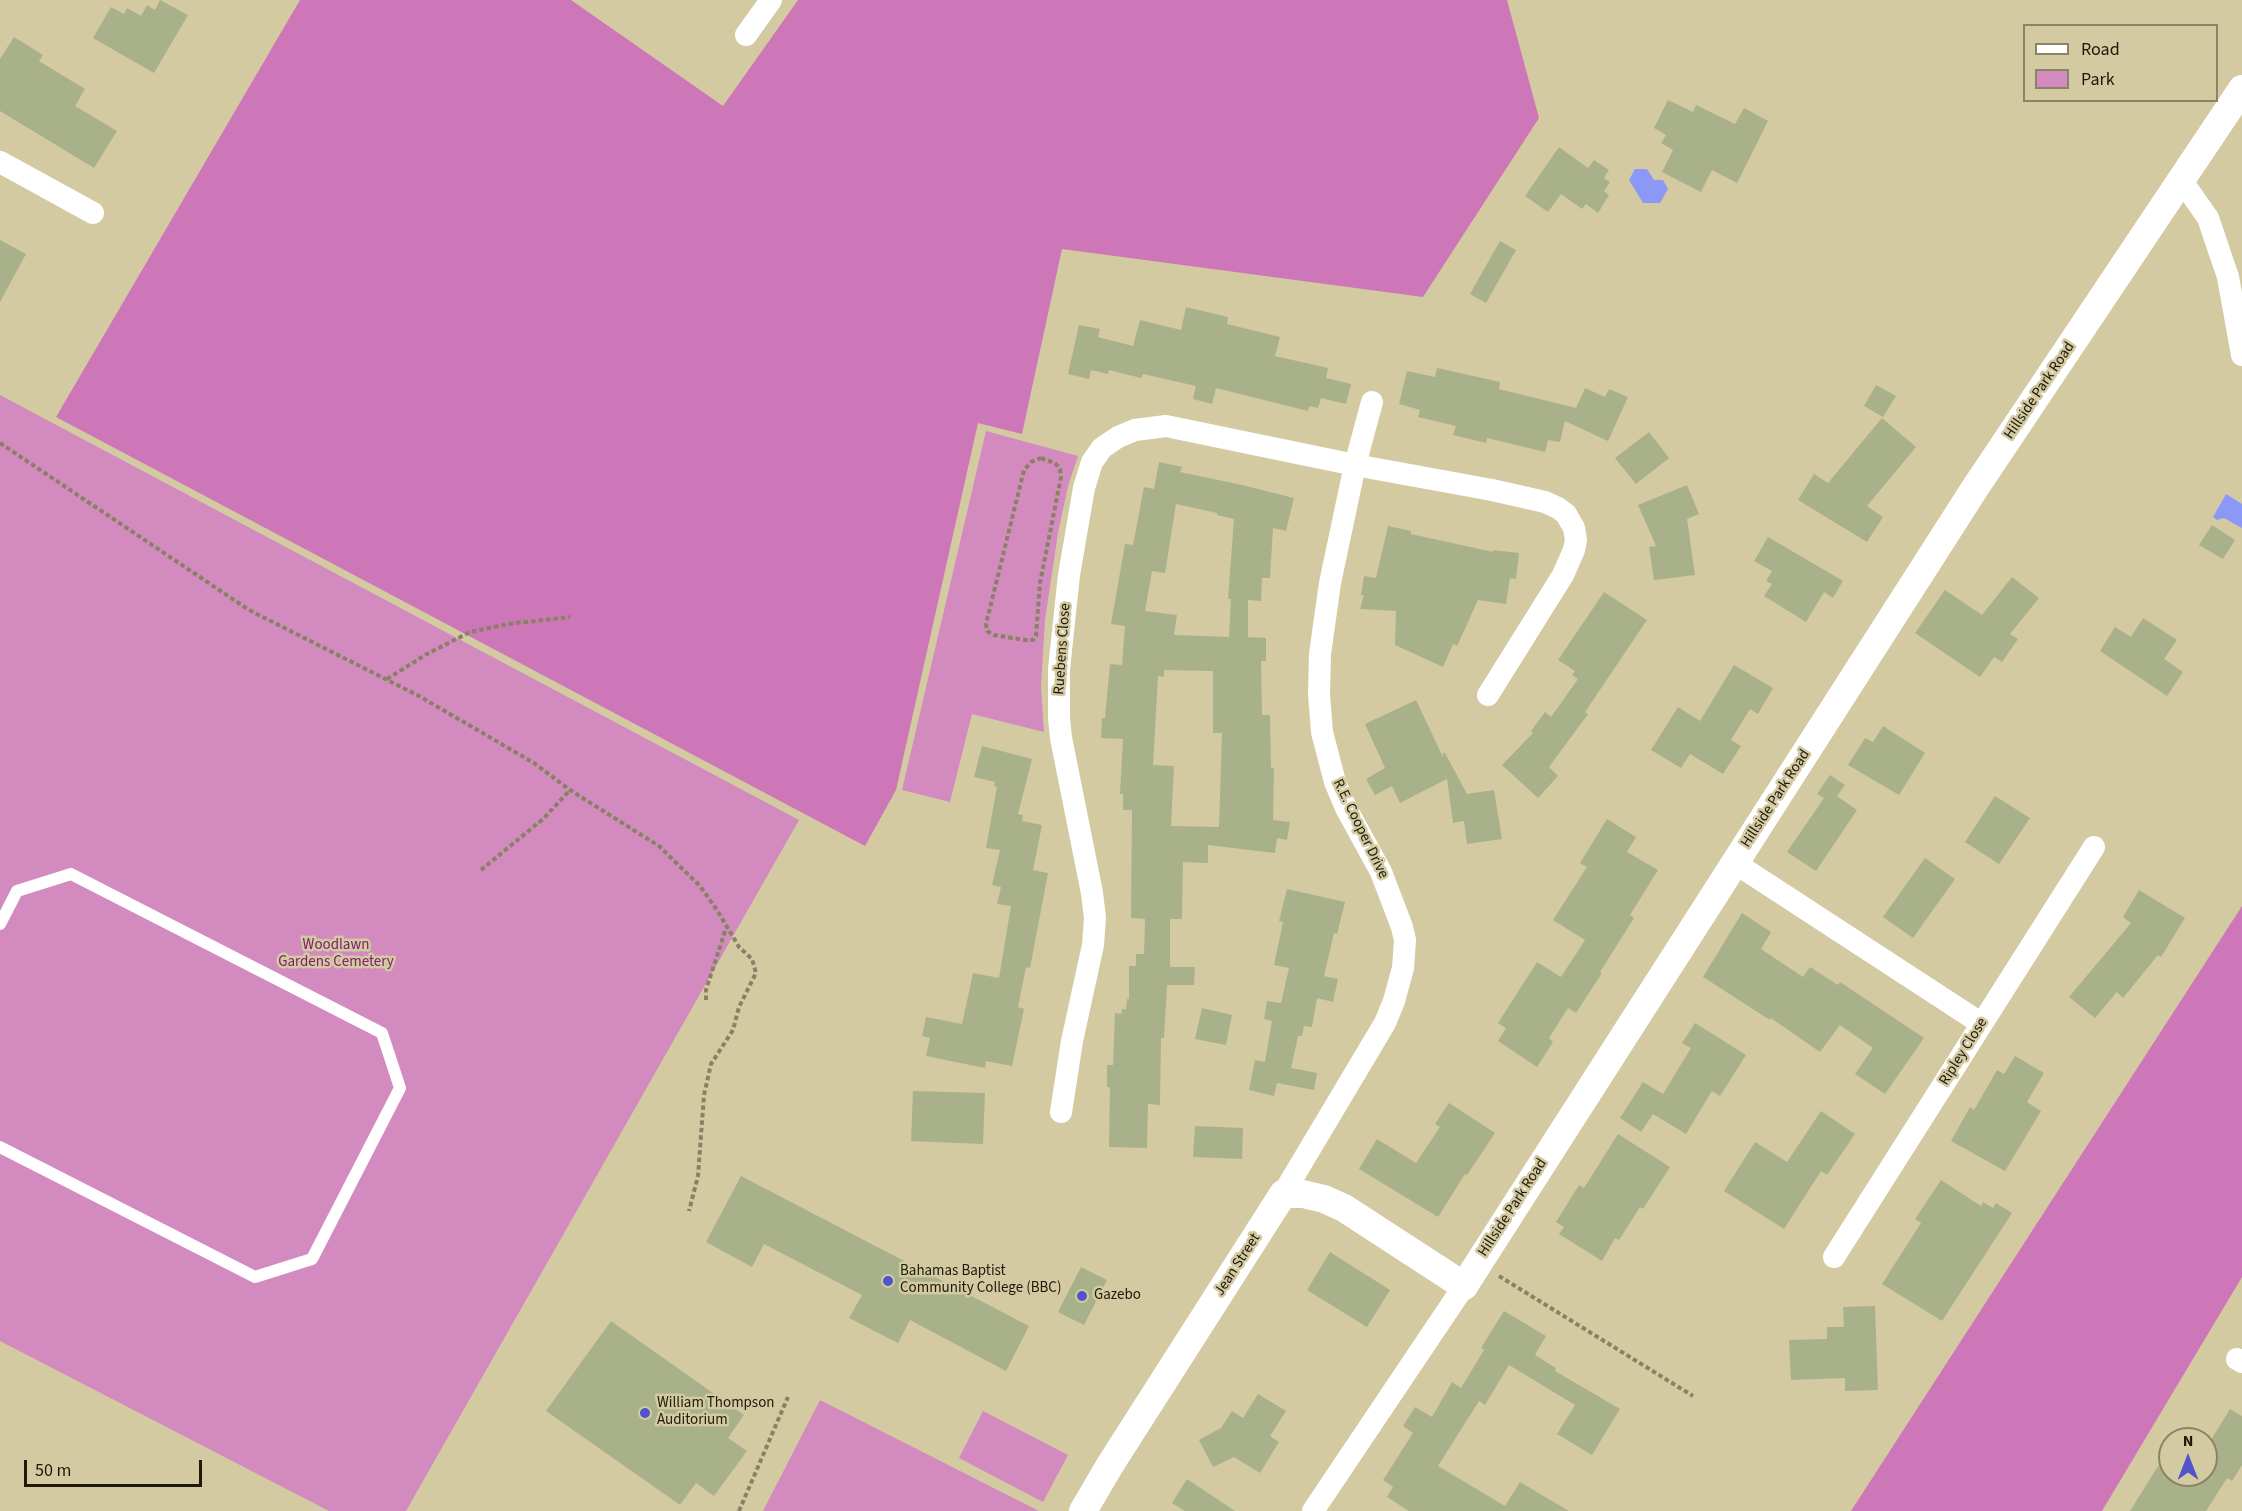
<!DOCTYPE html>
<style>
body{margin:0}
#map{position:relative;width:2242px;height:1511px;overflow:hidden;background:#d3caa2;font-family:"Source Sans 3",sans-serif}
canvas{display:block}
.legend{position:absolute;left:2023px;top:24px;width:195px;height:78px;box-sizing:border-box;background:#d3caa2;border:2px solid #8a8466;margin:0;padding:8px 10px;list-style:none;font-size:18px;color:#1d1a0b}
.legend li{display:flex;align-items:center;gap:12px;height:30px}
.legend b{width:30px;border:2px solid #8a8466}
.north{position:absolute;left:2158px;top:1427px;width:60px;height:60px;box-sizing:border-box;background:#d3caa2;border:2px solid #8a8466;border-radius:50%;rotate:0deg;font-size:16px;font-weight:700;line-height:24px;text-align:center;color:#1d1a0b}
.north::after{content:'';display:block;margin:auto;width:21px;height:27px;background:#5053ca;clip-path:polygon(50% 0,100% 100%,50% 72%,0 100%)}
.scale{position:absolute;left:24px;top:1460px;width:178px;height:27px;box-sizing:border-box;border:3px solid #1d1a0b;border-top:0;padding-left:8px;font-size:18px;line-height:21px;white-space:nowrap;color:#1d1a0b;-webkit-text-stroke:4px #d3caa2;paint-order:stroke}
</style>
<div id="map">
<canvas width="2242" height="1511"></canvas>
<ul class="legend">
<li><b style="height:8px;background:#fff"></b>Road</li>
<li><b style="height:16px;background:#d28abf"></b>Park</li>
</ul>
<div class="north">N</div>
<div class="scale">50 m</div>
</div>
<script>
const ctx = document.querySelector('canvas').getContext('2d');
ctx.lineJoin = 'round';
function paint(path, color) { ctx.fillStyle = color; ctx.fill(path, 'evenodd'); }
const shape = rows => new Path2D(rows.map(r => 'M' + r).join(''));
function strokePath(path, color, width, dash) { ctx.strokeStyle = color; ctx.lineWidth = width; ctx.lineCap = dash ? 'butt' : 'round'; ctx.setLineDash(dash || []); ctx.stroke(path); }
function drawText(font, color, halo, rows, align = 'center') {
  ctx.font = font + ' "Source Sans 3",sans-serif'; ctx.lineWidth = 5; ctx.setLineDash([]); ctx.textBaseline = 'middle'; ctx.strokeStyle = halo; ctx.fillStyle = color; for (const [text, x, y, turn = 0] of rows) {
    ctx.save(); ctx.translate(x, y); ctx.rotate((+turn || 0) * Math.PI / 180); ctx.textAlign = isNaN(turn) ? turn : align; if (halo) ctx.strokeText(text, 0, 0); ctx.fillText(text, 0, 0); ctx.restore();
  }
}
const green = shape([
 [0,395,799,820,406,1511,329,1511,0,1341],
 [986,431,1078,456,1068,486,1058,533,1045,620,1041,686,1044,732,972,714,950,802,902,790],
 [820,1400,1039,1511,763,1511],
 [983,1411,1068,1455,1043,1502,959,1458]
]);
const forest = shape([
 [300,0,571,0,723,106,798,0,1507,0,1539,118,1423,297,1062,249,1022,434,978,423,896,790,865,846,56,417],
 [2242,906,2242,1277,2102,1511,1851,1511]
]);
const water = shape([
 [1635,169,1647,169,1654,180,1663,180,1668,189,1660,203,1643,203,1629,180],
 [2226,494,2242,504,2242,528,2224,518,2217,520,2213,517]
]);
const building = shape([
 [160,0,188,15,154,73,93,38,111,7,124,14,127,8,141,16,147,5,155,10],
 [14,37,43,55,39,61,85,89,75,106,117,131,94,168,0,111,0,59],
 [1668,100,1693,112,1696,105,1735,124,1744,108,1768,121,1737,183,1712,170,1701,192,1662,172,1673,150,1661,143,1666,135,1654,128],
 [1559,147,1588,168,1594,160,1609,170,1604,178,1610,182,1604,191,1609,195,1598,213,1586,204,1582,209,1561,194,1548,212,1525,196],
 [0,240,26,254,0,302],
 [1500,241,1516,250,1486,303,1470,294],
 [1186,307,1228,317,1227,324,1280,337,1275,356,1328,368,1326,378,1351,384,1346,404,1321,398,1318,408,1309,406,1308,411,1216,388,1212,404,1193,399,1196,386,1143,374,1141,378,1109,370,1108,374,1091,370,1089,379,1068,374,1079,325,1100,329,1098,337,1133,346,1140,320,1181,330],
 [1437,368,1500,382,1499,389,1576,408,1585,388,1605,397,1609,389,1628,397,1608,441,1565,421,1560,442,1548,440,1545,452,1487,438,1486,443,1453,435,1456,426,1418,417,1420,410,1399,404,1407,371,1435,377],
 [1876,385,1896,396,1883,417,1864,406],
 [1882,418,1916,447,1867,506,1883,517,1867,542,1798,500,1814,474,1828,483],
 [1649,432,1669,458,1636,484,1615,458],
 [1159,462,1182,467,1180,472,1242,485,1294,498,1286,531,1273,528,1270,578,1262,578,1261,601,1248,600,1248,637,1266,638,1266,661,1261,661,1262,715,1270,715,1271,768,1274,768,1273,820,1290,822,1287,840,1277,838,1275,853,1208,845,1208,863,1183,862,1182,919,1170,919,1170,967,1195,967,1194,985,1167,985,1164,1038,1161,1038,1160,1105,1148,1104,1147,1148,1109,1147,1110,1087,1107,1087,1107,1065,1113,1065,1115,1013,1121,1014,1122,1009,1126,1009,1127,999,1129,999,1129,966,1136,966,1136,954,1144,954,1145,919,1131,918,1132,810,1123,810,1123,794,1120,794,1123,739,1101,738,1102,718,1105,718,1110,664,1122,665,1125,626,1111,624,1125,544,1133,545,1144,487,1154,489],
 [1176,504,1217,513,1217,515,1234,519,1228,599,1231,599,1229,637,1174,635,1177,615,1145,611,1152,571,1165,573],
 [1164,670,1213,671,1213,733,1222,733,1219,827,1171,826,1174,766,1153,765,1158,676,1164,677],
 [1687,485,1699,514,1687,519,1695,575,1654,580,1649,547,1656,546,1638,505],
 [2212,525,2235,540,2223,559,2199,545],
 [1388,526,1411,531,1411,534,1493,552,1493,550,1519,553,1516,579,1510,578,1506,604,1478,600,1457,646,1453,644,1443,667,1395,645,1396,611,1360,609,1364,595,1361,595,1364,576,1376,578],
 [1768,537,1843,581,1833,598,1824,592,1806,622,1764,596,1772,584,1766,581,1772,571,1754,561],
 [2012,577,2039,598,2010,634,2018,639,2002,662,1994,657,1980,677,1915,633,1945,590,1982,615],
 [1604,592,1647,620,1585,712,1588,714,1549,767,1558,776,1538,798,1502,765,1533,733,1531,731,1545,712,1551,717,1578,679,1572,675,1575,671,1558,660],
 [2143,618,2177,640,2164,659,2183,672,2167,696,2100,651,2115,627,2131,637],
 [1734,665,1773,688,1758,714,1750,709,1731,740,1741,746,1723,774,1690,754,1681,768,1651,750,1678,707,1700,721],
 [1416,700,1443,757,1443,753,1445,753,1467,794,1494,790,1502,839,1467,844,1464,821,1453,823,1447,779,1400,803,1392,786,1375,795,1366,779,1385,768,1365,724],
 [1883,726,1925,753,1899,795,1848,765,1865,738,1873,742],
 [982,746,1032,759,1018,814,1023,815,1022,821,1042,825,1033,870,1048,873,1030,968,1026,967,1018,1007,1024,1009,1012,1066,986,1061,985,1068,926,1056,930,1038,922,1036,926,1017,962,1024,973,973,999,978,1011,906,997,904,1001,887,992,885,1000,850,986,848,997,787,994,786,995,782,974,777],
 [1830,775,1845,785,1837,796,1857,810,1816,871,1787,852,1824,798,1817,794],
 [1995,796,2030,818,1999,864,1965,842],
 [1607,819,1636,837,1627,852,1658,870,1630,915,1634,918,1600,972,1602,973,1576,1013,1568,1008,1549,1038,1553,1042,1537,1067,1498,1041,1506,1028,1498,1023,1537,962,1561,977,1585,940,1553,920,1587,867,1580,863],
 [1925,858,1955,879,1913,938,1883,917],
 [1287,889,1345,902,1337,934,1334,933,1324,976,1338,979,1333,1002,1317,998,1312,1027,1304,1026,1302,1036,1298,1036,1291,1068,1317,1073,1314,1090,1277,1083,1274,1096,1249,1090,1255,1060,1265,1062,1272,1021,1264,1019,1267,1001,1281,1003,1289,968,1274,965,1283,922,1279,921],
 [2139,890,2185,918,2161,957,2158,955,2123,998,2117,992,2095,1018,2069,997,2131,923,2123,917],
 [1742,913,1771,932,1761,949,1803,977,1810,967,1838,985,1840,982,1924,1038,1885,1094,1855,1074,1873,1048,1840,1025,1820,1052,1771,1018,1770,1020,1703,977],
 [1202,1008,1232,1015,1226,1045,1195,1039],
 [1695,1023,1746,1055,1720,1096,1712,1091,1686,1134,1653,1114,1641,1132,1620,1118,1643,1082,1663,1094,1691,1048,1682,1043],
 [2015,1056,2044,1073,2027,1102,2041,1111,2005,1171,1951,1141,1970,1107,1974,1110,1997,1070,2004,1074],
 [913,1091,985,1093,983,1144,911,1141],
 [1449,1103,1495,1133,1467,1175,1465,1174,1438,1217,1359,1169,1377,1139,1416,1163,1440,1127,1435,1124],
 [1821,1111,1855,1134,1827,1175,1821,1171,1784,1229,1724,1191,1755,1142,1787,1162],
 [1195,1126,1243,1128,1242,1159,1193,1157],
 [1618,1134,1670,1167,1643,1209,1640,1207,1619,1240,1615,1238,1602,1261,1559,1234,1564,1227,1556,1222,1579,1185,1584,1188],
 [741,1176,1029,1326,1006,1371,910,1320,898,1343,849,1318,862,1295,764,1244,752,1267,706,1242],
 [1941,1180,1981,1206,1983,1202,1993,1208,1996,1203,2012,1213,1942,1321,1882,1284,1921,1223,1915,1219],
 [1330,1252,1390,1290,1367,1327,1307,1290],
 [1081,1267,1107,1280,1084,1325,1058,1312],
 [1875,1306,1878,1390,1845,1391,1845,1378,1791,1380,1789,1340,1827,1339,1827,1327,1844,1327,1843,1307],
 [1504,1311,1546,1336,1535,1355,1556,1368,1555,1371,1620,1409,1592,1455,1557,1434,1575,1405,1509,1365,1485,1405,1479,1401,1438,1466,1505,1506,1520,1482,1569,1511,1409,1511,1387,1497,1393,1487,1383,1480,1413,1433,1403,1426,1415,1407,1432,1417,1452,1382,1461,1388,1484,1350,1481,1348],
 [611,1321,744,1415,728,1438,747,1451,714,1496,696,1483,680,1505,546,1411],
 [1258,1394,1286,1411,1270,1436,1279,1442,1260,1473,1234,1457,1213,1467,1199,1440,1221,1428,1232,1411,1243,1418],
 [2230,1409,2242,1416,2242,1465,2232,1481,2227,1478,2206,1511,2130,1511,2170,1447,2170,1475,2206,1475,2206,1448],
 [1187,1479,1235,1511,1185,1511,1172,1503]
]);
const path = shape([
 [0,443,249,610,419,696,534,763,570,790,659,846,700,886,717,910,739,947,752,959,756,973,739,1007,733,1030,711,1064,704,1095,698,1176,689,1211],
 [1041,458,1055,463,1060,469,1061,477,1040,583,1036,636,1033,640,1025,640,994,635,987,631,986,624,1024,470,1031,462,1041,458],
 [387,679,427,654,470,632,508,624,570,617],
 [481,870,543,819,570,790],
 [706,1000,706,990,726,928],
 [1499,1276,1693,1396],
 [739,1511,788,1397]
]);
const service = shape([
 [0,924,17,891,71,874,382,1033,400,1088,312,1259,255,1277,0,1147]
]);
const minor = shape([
 [746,35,771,0],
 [0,162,93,213],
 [2182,181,2208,218,2228,277,2242,355],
 [1735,863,1982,1024],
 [1061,1112,1072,1041,1093,945,1095,918,1092,893,1061,738,1059,718,1059,669,1069,575,1084,488,1092,462,1102,448,1118,437,1135,430,1166,426,1355,465,1492,490,1545,502,1558,508,1566,514,1574,528,1576,540,1574,550,1563,575,1488,695],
 [1283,1194,1385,1023,1394,1001,1403,968,1405,940,1402,927,1381,872,1346,808,1335,782,1322,732,1319,694,1320,654,1330,583,1355,465,1372,402],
 [1834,1257,2094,847],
 [2237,1359,2242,1362],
 [1313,1511,1464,1286]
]);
const tertiary = shape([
 [1083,1511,1110,1465,1283,1194,1303,1194,1324,1199,1344,1208,1464,1286,1975,488,2242,89]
]);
const markers = [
 [888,1281,6,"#5053ca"],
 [1082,1296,6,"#5053ca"],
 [645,1413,6,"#5053ca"]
];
const streetNames = [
 ["Hillside Park Road",2040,391,-56],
 ["Ruebens Close",1063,649,-86],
 ["Hillside Park Road",1776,799,-57],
 ["R.E. Cooper Drive",1360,829,64],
 ["Ripley Close",1964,1052,-58],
 ["Hillside Park Road",1513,1208,-57],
 ["Jean Street",1238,1265,-57]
];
const parkNames = [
 ["Woodlawn",336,946],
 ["Gardens Cemetery",336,963]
];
const poiNames = [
 ["Bahamas Baptist",900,1272],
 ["Community College (BBC)",900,1289],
 ["Gazebo",1094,1296],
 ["William Thompson",657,1404],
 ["Auditorium",657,1421]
];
paint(green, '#d28abf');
paint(forest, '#ce77b8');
paint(water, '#8c98f5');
paint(building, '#a9b18a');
strokePath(path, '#888163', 4, [4.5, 3]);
strokePath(service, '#fff', 12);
strokePath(minor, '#fff', 22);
strokePath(tertiary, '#fff', 28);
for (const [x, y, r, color] of markers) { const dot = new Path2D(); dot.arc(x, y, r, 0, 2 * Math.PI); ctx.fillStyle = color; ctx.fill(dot); strokePath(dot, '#d3caa2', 2); }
drawText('15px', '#1d1a0b', '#d3caa2', streetNames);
drawText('15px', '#831b70', '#d3caa2', parkNames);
drawText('15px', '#1d1a0b', '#d3caa2', poiNames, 'left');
</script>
